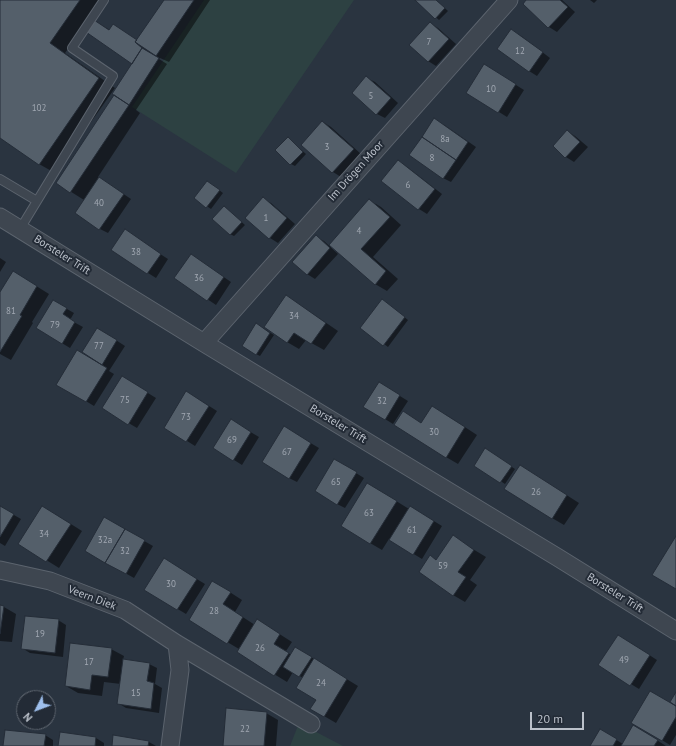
<!DOCTYPE html>
<meta charset="utf-8">
<style>
body{margin:0}
#map{position:relative;width:676px;height:746px;overflow:hidden;background:#2a3440;font-family:"PT Sans",sans-serif}
canvas{display:block}
.north{position:absolute;left:16px;top:690px;width:40px;height:40px;box-sizing:border-box;background:#232b36;border:1px solid #606771;border-radius:50%;rotate:228deg;font-size:11px;font-weight:700;line-height:16px;text-align:center;color:#bbc1ca}
.north::after{content:'';display:block;margin:auto;width:14px;height:18px;background:#9ebfed;clip-path:polygon(50% 0,100% 100%,50% 72%,0 100%)}
.scale{position:absolute;left:530px;top:712px;width:54px;height:18px;box-sizing:border-box;border:2px solid #bbc1ca;border-top:0;padding-left:5px;font-size:12px;line-height:14px;white-space:nowrap;color:#bbc1ca;-webkit-text-stroke:3px #232b36;paint-order:stroke}
</style>
<div id="map">
<canvas width="676" height="746"></canvas>
<div class="north">N</div>
<div class="scale">20 m</div>
</div>
<script>
const ctx = document.querySelector('canvas').getContext('2d');
ctx.lineJoin = 'round';
function paint(path, color) { ctx.fillStyle = color; ctx.fill(path, 'evenodd'); }
const shape = rows => new Path2D(rows.map(r => 'M' + r).join(''));
function strokePath(path, color, width, dash) { ctx.strokeStyle = color; ctx.lineWidth = width; ctx.lineCap = dash ? 'butt' : 'round'; ctx.setLineDash(dash || []); ctx.stroke(path); }
function drawText(font, color, halo, rows, align = 'center') {
  ctx.font = font + ' "PT Sans",sans-serif'; ctx.lineWidth = 4; ctx.setLineDash([]); ctx.textBaseline = 'middle'; ctx.strokeStyle = halo; ctx.fillStyle = color; for (const [text, x, y, turn = 0] of rows) {
    ctx.save(); ctx.translate(x, y); ctx.rotate((+turn || 0) * Math.PI / 180); ctx.textAlign = isNaN(turn) ? turn : align; if (halo) ctx.strokeText(text, 0, 0); ctx.fillText(text, 0, 0); ctx.restore();
  }
}
const green = shape([
 [204,0,354,0,236,173,132,107],
 [299,723,343,746,290,746]
]);
const shadow = shape([
 [0,0,102,0,65,53,115,88,55,173,39,164,0,136],
 [165,0,210,0,169,62,160,58,159,59,167,64,136,110,140,113,98,177,131,199,108,233,100,229,84,200,57,183,115,95,133,63,95,21,110,30,138,41],
 [417,0,436,0,448,11,439,20],
 [528,0,562,0,575,12,557,32,549,27,524,4],
 [590,0,597,0,594,3],
 [430,23,438,28,456,44,436,66,428,61],
 [520,35,550,58,537,76,529,71],
 [492,70,524,90,507,117,467,92],
 [367,78,375,82,398,103,385,118,377,114],
 [323,122,331,127,361,154,341,177,333,172],
 [443,124,476,147,451,182,443,178],
 [567,131,575,136,588,147,574,162,566,157,554,146],
 [288,138,306,154,295,166,291,164],
 [398,161,406,166,442,194,427,214,419,209,382,181],
 [211,184,223,193,211,209,195,198],
 [263,199,271,203,295,224,278,243,270,238,246,218],
 [369,200,381,207,401,225,373,257,398,279,387,291,375,284,331,244],
 [225,207,245,225,234,236,230,234],
 [132,236,168,259,156,278,148,273],
 [316,237,324,241,338,254,315,279,307,274],
 [0,258,6,262,0,272],
 [199,260,231,282,216,305,176,278],
 [25,279,49,294,32,322,33,323,11,360,0,354,0,294],
 [287,296,338,331,324,350,306,340,299,349,287,342],
 [53,301,74,313,70,320,83,327,70,348,37,328],
 [386,303,408,320,388,347,362,327],
 [260,326,274,335,260,356,256,354],
 [105,333,125,346,109,371,114,374,94,406,58,384,91,359],
 [130,382,156,398,137,428,103,408],
 [387,388,408,401,393,424,385,419],
 [195,397,217,411,195,446,165,427],
 [445,414,477,435,458,464,446,457,422,424],
 [232,421,259,437,242,465,215,448],
 [292,432,319,448,297,482,289,478],
 [486,450,515,469,505,484,476,465],
 [343,465,364,478,345,508,337,504],
 [532,473,579,503,564,525,552,518],
 [380,491,409,509,411,507,442,526,422,559,389,539,382,550,370,543],
 [0,507,21,519,5,546,0,543],
 [55,514,82,531,59,568,19,543],
 [104,518,153,546,134,578,86,551],
 [453,537,486,557,470,580,477,585,465,602,453,595,431,557,437,560],
 [172,564,205,584,186,614,146,590],
 [225,589,242,600,235,612,255,625,270,628,292,642,286,651,291,655,296,648,358,686,336,723,324,716,317,700,303,678,293,672,287,682,238,652,239,649,190,620],
 [0,606,4,607,16,614,12,642,0,641],
 [58,620,66,625,63,657,30,653,22,648],
 [626,640,657,660,639,689,600,665],
 [111,649,124,656,123,660,149,664,157,668,155,684,162,688,159,713,126,708,118,703,121,684,104,682,102,696,78,693,66,686],
 [676,694,676,735,670,745,632,722,670,704],
 [266,713,278,720,276,746,225,746],
 [600,730,623,744,646,733,666,746,591,746],
 [61,733,96,738,104,743,104,746,59,746],
 [45,735,53,740,53,746,4,746],
 [114,737,149,742,156,746,113,746]
]);
const building = shape([
 [0,0,80,0,50,43,99,78,39,165,0,138,0,0],
 [164,0,194,0,156,56,135,42,164,0],
 [415,0,436,0,445,8,435,19,415,0],
 [526,0,560,0,568,7,548,28,523,4,526,0],
 [94,20,109,30,113,24,137,40,135,42,142,48,132,64,86,32,94,20],
 [430,22,449,39,428,62,409,45,430,22],
 [511,29,543,52,529,72,497,49,511,29],
 [142,48,159,58,129,105,112,94,142,48],
 [484,64,516,84,498,113,466,93,484,64],
 [366,76,391,98,376,115,352,93,366,76],
 [114,95,129,105,70,193,56,183,114,95],
 [434,118,468,142,456,160,422,137,434,118],
 [322,121,354,149,332,173,301,145,322,121],
 [567,130,580,142,565,158,553,146,567,130],
 [288,137,303,152,290,165,275,150,288,137],
 [422,137,456,160,443,179,409,155,422,137],
 [398,160,435,189,418,210,381,181,398,160],
 [99,177,124,194,99,230,75,213,99,177],
 [207,181,220,190,206,208,194,198,207,181],
 [263,197,287,218,269,239,245,218,263,197],
 [369,199,390,217,361,249,386,271,375,285,329,245,369,199],
 [224,206,242,222,230,235,212,219,224,206],
 [125,229,161,254,147,274,111,250,125,229],
 [316,235,330,248,307,275,292,262,316,235],
 [191,254,224,277,207,301,174,278,191,254],
 [13,271,37,286,20,315,22,316,0,352,0,292,13,271],
 [286,295,326,323,311,344,294,333,287,343,264,327,286,295],
 [382,299,405,317,383,346,360,328,382,299],
 [53,300,67,308,63,314,75,322,62,344,36,328,53,300],
 [256,323,270,333,256,355,242,346,256,323],
 [97,328,117,340,102,365,82,352,97,328],
 [77,350,107,368,86,402,56,385,77,350],
 [122,376,148,392,128,425,102,408,122,376],
 [379,382,400,395,385,420,363,407,379,382],
 [186,391,209,406,186,442,164,428,186,391],
 [432,406,465,427,446,458,394,425,403,411,421,423,432,406],
 [231,419,251,432,233,461,213,448,231,419],
 [284,426,311,443,289,479,262,462,284,426],
 [485,448,512,466,500,483,474,466,485,448],
 [334,459,357,472,337,505,315,491,334,459],
 [520,465,567,495,552,519,504,489,520,465],
 [367,483,397,501,370,544,341,526,367,483],
 [0,506,14,514,0,537,0,506],
 [42,506,71,524,46,562,18,544,42,506],
 [410,506,434,521,413,555,389,540,410,506],
 [104,517,125,529,105,563,85,551,104,517],
 [125,529,145,540,126,574,105,563,125,529],
 [453,535,474,550,458,572,466,577,453,596,419,572,430,555,436,560,453,535],
 [676,536,676,589,652,575,676,536],
 [164,558,197,579,177,610,144,590,164,558],
 [212,581,231,592,223,604,243,617,227,644,189,620,212,581],
 [0,605,4,606,0,634,0,605],
 [25,616,59,619,55,653,21,649,25,616],
 [257,619,280,634,274,644,289,653,274,676,237,652,257,619],
 [618,635,650,655,630,686,598,665,618,635],
 [70,643,112,648,108,677,92,675,90,690,65,686,70,643],
 [295,647,312,657,299,677,283,667,295,647],
 [314,658,347,679,324,717,310,709,316,700,296,688,314,658],
 [123,659,150,663,147,681,154,683,151,709,117,704,123,659],
 [650,691,676,706,676,717,662,741,631,723,650,691],
 [676,692,676,706,670,702,676,692],
 [226,708,267,712,264,746,223,746,226,708],
 [633,725,658,740,654,746,621,746,633,725],
 [600,729,617,739,613,746,590,746,600,729],
 [5,730,46,734,44,746,3,746,5,730],
 [60,732,96,737,95,746,58,746,60,732],
 [113,735,149,741,148,746,112,746,113,735]
]);
const service = shape([
 [0,179,37,201],
 [20,229,113,76,72,48,104,0]
]);
const minor = shape([
 [0,217,204,343,557,557,676,631],
 [204,343,509,0],
 [0,570,50,581,125,610,177,644,311,724],
 [170,746,180,670,177,644]
]);
const numberNames = [
 ["7",429,42],
 ["12",520,51],
 ["10",491,89],
 ["5",371,96],
 ["102",39,108],
 ["8a",445,139],
 ["3",327,147],
 ["8",432,158],
 ["6",408,185],
 ["40",99,203],
 ["1",266,218],
 ["4",359,231],
 ["38",136,252],
 ["36",199,278],
 ["81",11,311],
 ["34",294,316],
 ["79",55,325],
 ["77",99,346],
 ["75",125,400],
 ["32",382,401],
 ["73",186,417],
 ["30",434,432],
 ["69",232,440],
 ["67",287,452],
 ["65",336,482],
 ["26",536,492],
 ["63",369,513],
 ["61",412,530],
 ["34",44,534],
 ["32a",105,540],
 ["32",125,551],
 ["59",443,566],
 ["30",171,584],
 ["28",214,611],
 ["19",40,634],
 ["26",260,648],
 ["49",624,660],
 ["17",89,662],
 ["24",321,683],
 ["15",136,693],
 ["22",245,729]
];
const streetNames = [
 ["Im Drögen Moor",356,171,-48],
 ["Borsteler Trift",62,255,32],
 ["Borsteler Trift",338,424,31],
 ["Borsteler Trift",615,593,32],
 ["Veern Diek",92,598,21]
];
paint(green, '#2d4142');
paint(shadow, '#0007');
paint(building, '#545f6a');
strokePath(building, '#252d38', 1);
strokePath(service, '#5c646e', 10);
strokePath(minor, '#5c646e', 19);
strokePath(service, '#3e4650', 8);
strokePath(minor, '#3e4650', 17);
drawText('9px', '#a1a8b2', null, numberNames);
drawText('11px', '#bbc1ca', '#232b36', streetNames);
</script>
